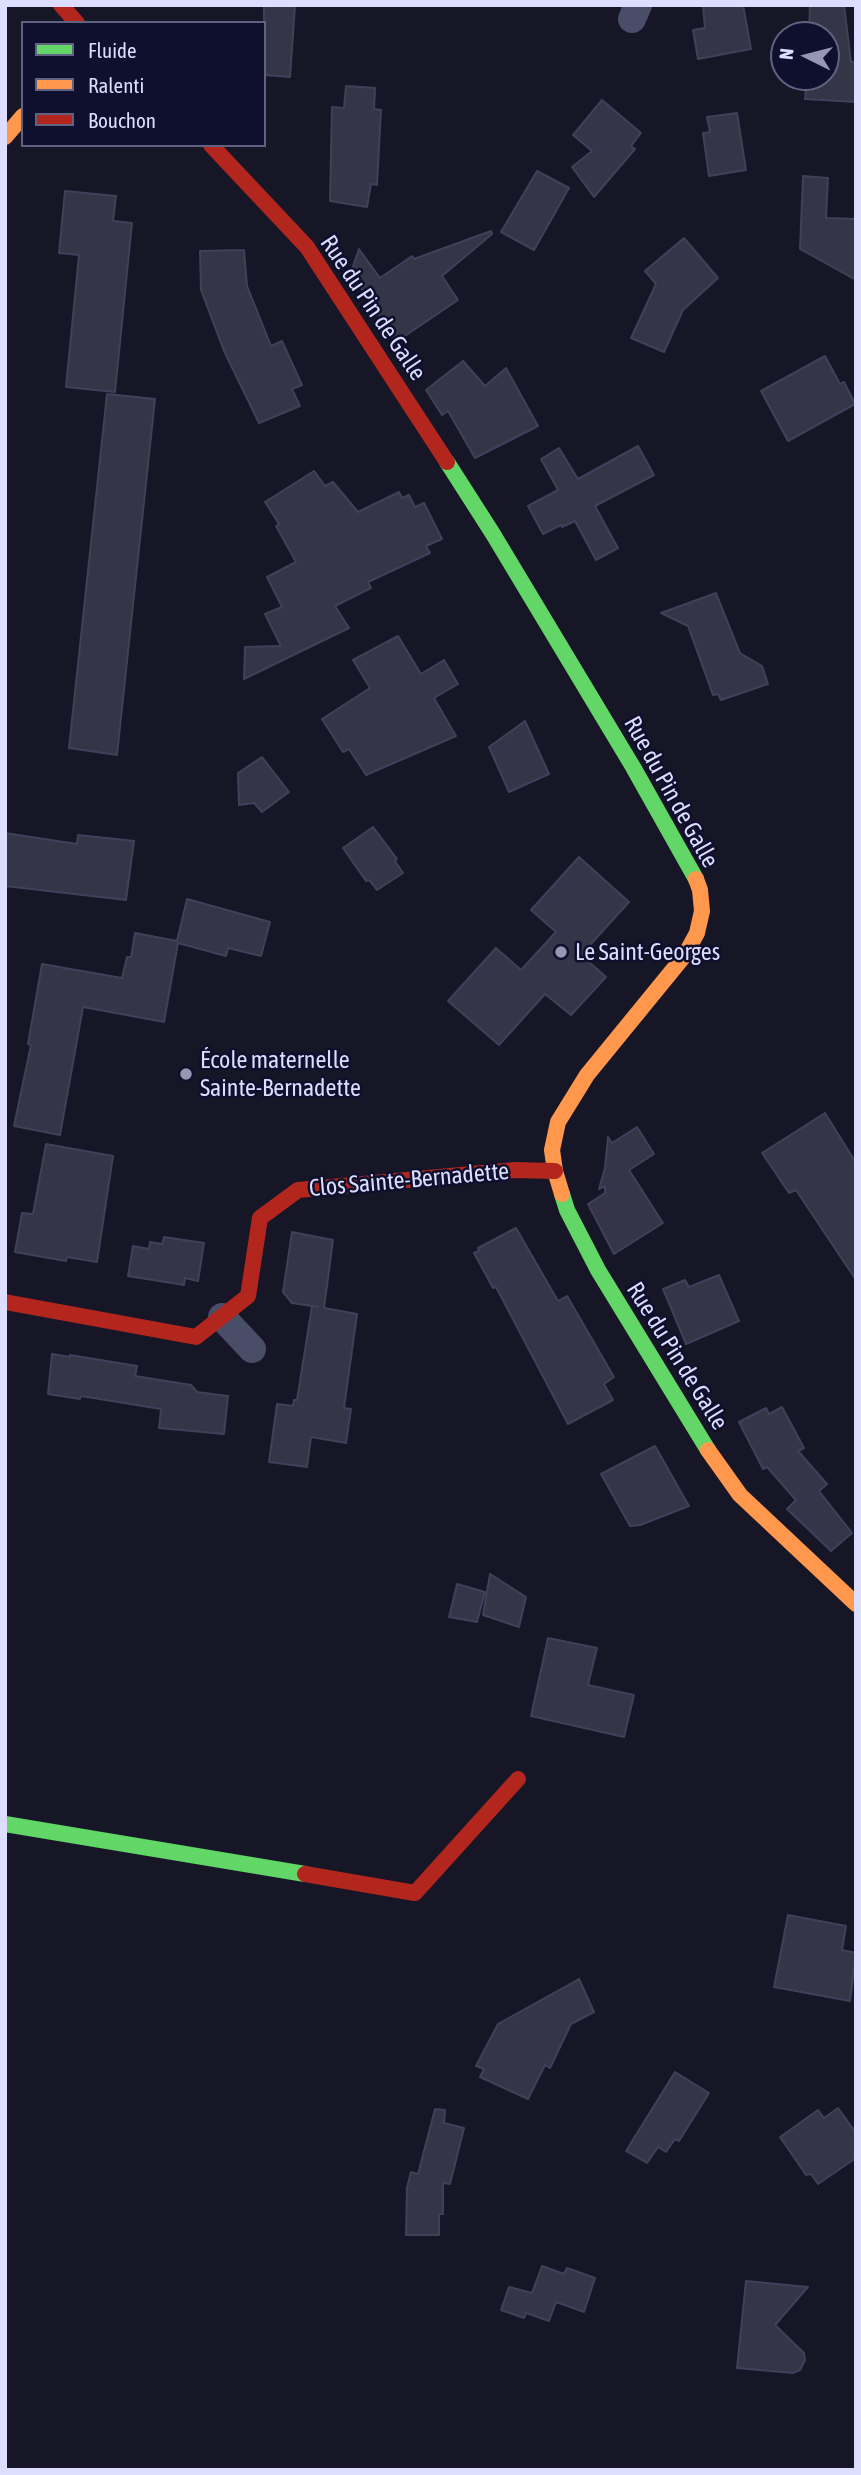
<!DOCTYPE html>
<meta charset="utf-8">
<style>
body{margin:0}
#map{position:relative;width:861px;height:2475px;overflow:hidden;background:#161627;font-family:"Asap Condensed",sans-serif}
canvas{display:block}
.frame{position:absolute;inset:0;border:7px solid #dcddff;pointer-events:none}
.legend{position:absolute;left:21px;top:21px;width:245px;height:126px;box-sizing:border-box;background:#0f0f2e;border:2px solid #616182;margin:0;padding:9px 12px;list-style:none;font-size:21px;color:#dcddff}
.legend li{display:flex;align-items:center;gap:14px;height:35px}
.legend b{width:35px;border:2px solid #616182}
.north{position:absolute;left:770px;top:21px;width:70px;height:70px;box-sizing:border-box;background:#0f0f2e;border:2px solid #616182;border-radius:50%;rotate:276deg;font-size:19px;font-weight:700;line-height:28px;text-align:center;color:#dcddff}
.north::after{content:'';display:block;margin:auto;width:24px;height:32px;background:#9797b3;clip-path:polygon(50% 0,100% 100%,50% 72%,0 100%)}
</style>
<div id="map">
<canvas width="861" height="2475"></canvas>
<div class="frame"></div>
<ul class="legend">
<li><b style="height:9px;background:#63d668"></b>Fluide</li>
<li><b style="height:9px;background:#ff974d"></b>Ralenti</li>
<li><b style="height:9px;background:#b3261e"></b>Bouchon</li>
</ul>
<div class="north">N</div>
</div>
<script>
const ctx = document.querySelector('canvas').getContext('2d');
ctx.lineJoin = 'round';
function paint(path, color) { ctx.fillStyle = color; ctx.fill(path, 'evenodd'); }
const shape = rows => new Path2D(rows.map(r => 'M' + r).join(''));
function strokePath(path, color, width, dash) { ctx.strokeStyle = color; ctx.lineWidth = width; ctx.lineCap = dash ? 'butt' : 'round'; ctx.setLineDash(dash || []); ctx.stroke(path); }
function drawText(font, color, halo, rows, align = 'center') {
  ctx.font = font + ' "Asap Condensed",sans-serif'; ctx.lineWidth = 5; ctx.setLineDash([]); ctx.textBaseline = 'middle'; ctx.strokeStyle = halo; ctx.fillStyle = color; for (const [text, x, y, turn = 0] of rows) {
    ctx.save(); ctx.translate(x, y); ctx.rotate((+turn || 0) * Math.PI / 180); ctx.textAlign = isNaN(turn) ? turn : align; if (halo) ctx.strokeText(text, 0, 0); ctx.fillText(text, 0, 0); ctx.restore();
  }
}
const building = shape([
 [264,5,295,5,290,77,264,75,264,5],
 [703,5,743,5,751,49,698,59,693,30,705,28,703,5],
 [810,5,844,5,851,62,856,62,856,102,805,99,807,77,826,77,826,35,809,35,810,5],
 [346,86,375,88,374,109,381,110,377,185,371,184,367,207,330,201,332,107,344,108,346,86],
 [602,100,641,133,631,146,635,149,594,197,572,167,592,151,573,135,602,100],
 [737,113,746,170,709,176,703,133,710,132,707,117,737,113],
 [537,171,569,188,534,250,501,232,537,171],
 [803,176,828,178,826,218,856,219,856,280,800,249,803,176],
 [65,191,116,196,113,221,132,223,115,392,66,387,79,255,59,253,65,191],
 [491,231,492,234,442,276,458,300,396,342,351,272,359,249,380,278,412,256,414,259,491,231],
 [684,238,718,278,683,310,664,352,631,338,656,284,645,271,684,238],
 [244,250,247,286,271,346,282,341,302,385,292,389,300,406,259,423,224,351,201,290,200,251,244,250],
 [825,356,840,384,844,382,855,404,788,441,761,391,825,356],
 [463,361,485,386,506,368,538,426,475,458,448,411,442,415,426,390,463,361],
 [107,394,155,399,117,755,69,748,107,394],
 [638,446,654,475,595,506,618,548,596,560,575,521,562,527,561,525,543,534,528,506,558,490,541,459,559,448,578,479,638,446],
 [314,471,325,486,333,482,358,512,399,492,402,498,409,495,415,507,424,503,442,539,426,546,430,553,368,582,371,588,335,606,349,628,244,679,245,647,281,646,265,614,282,607,267,577,296,562,276,526,279,524,265,502,314,471],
 [716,593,740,653,762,666,768,684,721,700,718,694,713,695,688,626,661,613,716,593],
 [398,636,421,674,444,660,458,684,434,698,456,736,366,775,349,749,343,752,322,719,370,688,353,660,398,636],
 [525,721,549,774,509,792,489,747,525,721],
 [262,757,289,792,262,812,254,803,239,805,238,773,262,757],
 [373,827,397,859,395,861,403,873,377,890,369,880,366,881,343,848,373,827],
 [5,833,77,844,78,835,134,841,126,900,5,886,5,833],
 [579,857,629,902,581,955,606,977,571,1015,545,994,499,1045,448,1001,496,948,521,970,556,932,531,910,579,857],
 [187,899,270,922,261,956,228,948,226,956,178,943,164,1022,83,1007,60,1135,14,1126,31,1045,28,1044,42,964,122,978,127,957,131,957,135,933,177,941,187,899],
 [825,1113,856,1163,856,1280,796,1190,789,1193,762,1153,825,1113],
 [637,1127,654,1154,629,1170,663,1223,614,1254,588,1204,605,1193,605,1186,599,1189,605,1168,608,1137,612,1143,637,1127],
 [46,1144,113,1156,97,1262,67,1257,66,1261,15,1252,22,1213,33,1214,46,1144],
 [516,1228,558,1301,567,1296,614,1377,604,1384,613,1400,568,1424,496,1287,493,1288,474,1253,479,1251,478,1248,516,1228],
 [292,1232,333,1240,324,1308,357,1314,344,1408,351,1409,346,1443,311,1437,307,1467,269,1462,277,1404,293,1406,294,1400,297,1400,312,1306,318,1307,292,1303,283,1292,292,1232],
 [164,1237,204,1243,198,1281,185,1278,184,1285,128,1276,133,1246,149,1249,150,1242,162,1244,164,1237],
 [719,1275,739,1321,686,1344,663,1289,685,1280,689,1287,719,1275],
 [52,1354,70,1357,70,1355,137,1366,135,1376,191,1385,197,1392,228,1396,224,1434,159,1428,161,1409,81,1396,80,1399,48,1394,52,1354],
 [782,1407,804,1448,798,1451,827,1484,819,1491,852,1533,831,1551,787,1509,796,1500,767,1467,763,1469,739,1422,766,1408,769,1414,782,1407],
 [655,1446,689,1506,640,1525,630,1526,601,1474,655,1446],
 [490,1574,526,1597,519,1627,483,1615,490,1574],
 [457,1584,485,1592,477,1622,449,1617,457,1584],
 [548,1638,597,1648,588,1685,634,1695,624,1737,531,1716,548,1638],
 [788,1915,846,1926,842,1950,856,1953,850,2001,774,1987,788,1915],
 [579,1979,594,2012,571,2024,550,2068,545,2065,528,2099,480,2077,484,2069,476,2066,498,2024,579,1979],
 [675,2072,709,2093,679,2141,675,2139,666,2152,658,2147,647,2163,626,2151,675,2072],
 [838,2108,856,2133,856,2158,818,2184,811,2174,806,2175,780,2137,818,2110,824,2118,838,2108],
 [435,2109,445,2110,444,2123,464,2128,450,2184,443,2183,443,2214,439,2214,439,2235,406,2235,407,2188,411,2172,418,2174,435,2109],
 [542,2266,564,2274,567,2268,595,2278,584,2312,556,2302,549,2321,526,2313,524,2318,501,2310,509,2287,532,2293,542,2266],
 [746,2281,808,2287,775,2325,804,2353,805,2360,800,2370,793,2373,737,2368,746,2281]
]);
const street = shape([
 [632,19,638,5],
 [222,1317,252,1349]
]);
const fast = shape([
 [447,462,493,534,633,767,696,879],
 [562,1194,567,1210,598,1270,708,1450],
 [5,1824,305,1874]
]);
const slow = shape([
 [5,137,23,116],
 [562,1194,555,1171,552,1150,558,1122,587,1075,685,955,697,933,702,911,700,890,696,879],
 [708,1450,740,1495,856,1604]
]);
const jam = shape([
 [61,5,77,23],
 [211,145,307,247,447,462],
 [5,1302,196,1337,248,1296,260,1218,298,1190,515,1170,555,1171],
 [305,1874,415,1893,518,1779]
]);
const markers = [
 [561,952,7,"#9797b3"],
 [186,1074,7,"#9797b3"]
];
const streetNames = [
 ["Rue du Pin de Galle",373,308,56],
 ["Rue du Pin de Galle",671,792,61],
 ["Clos Sainte-Bernadette",409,1180,-5],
 ["Rue du Pin de Galle",677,1356,58]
];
const poiNames = [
 ["Le Saint-Georges",575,952],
 ["École maternelle",200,1060],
 ["Sainte-Bernadette",200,1088]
];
paint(building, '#353548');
strokePath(building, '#41405a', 2);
strokePath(street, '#4a4d68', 28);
strokePath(fast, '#63d668', 16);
strokePath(slow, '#ff974d', 16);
strokePath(jam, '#b3261e', 16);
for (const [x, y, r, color] of markers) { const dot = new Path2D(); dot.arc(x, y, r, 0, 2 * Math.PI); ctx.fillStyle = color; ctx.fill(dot); strokePath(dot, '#0f0f2e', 2.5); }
drawText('24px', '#dcddff', '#0f0f2e', streetNames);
drawText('24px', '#dcddff', '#0f0f2e', poiNames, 'left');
</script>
